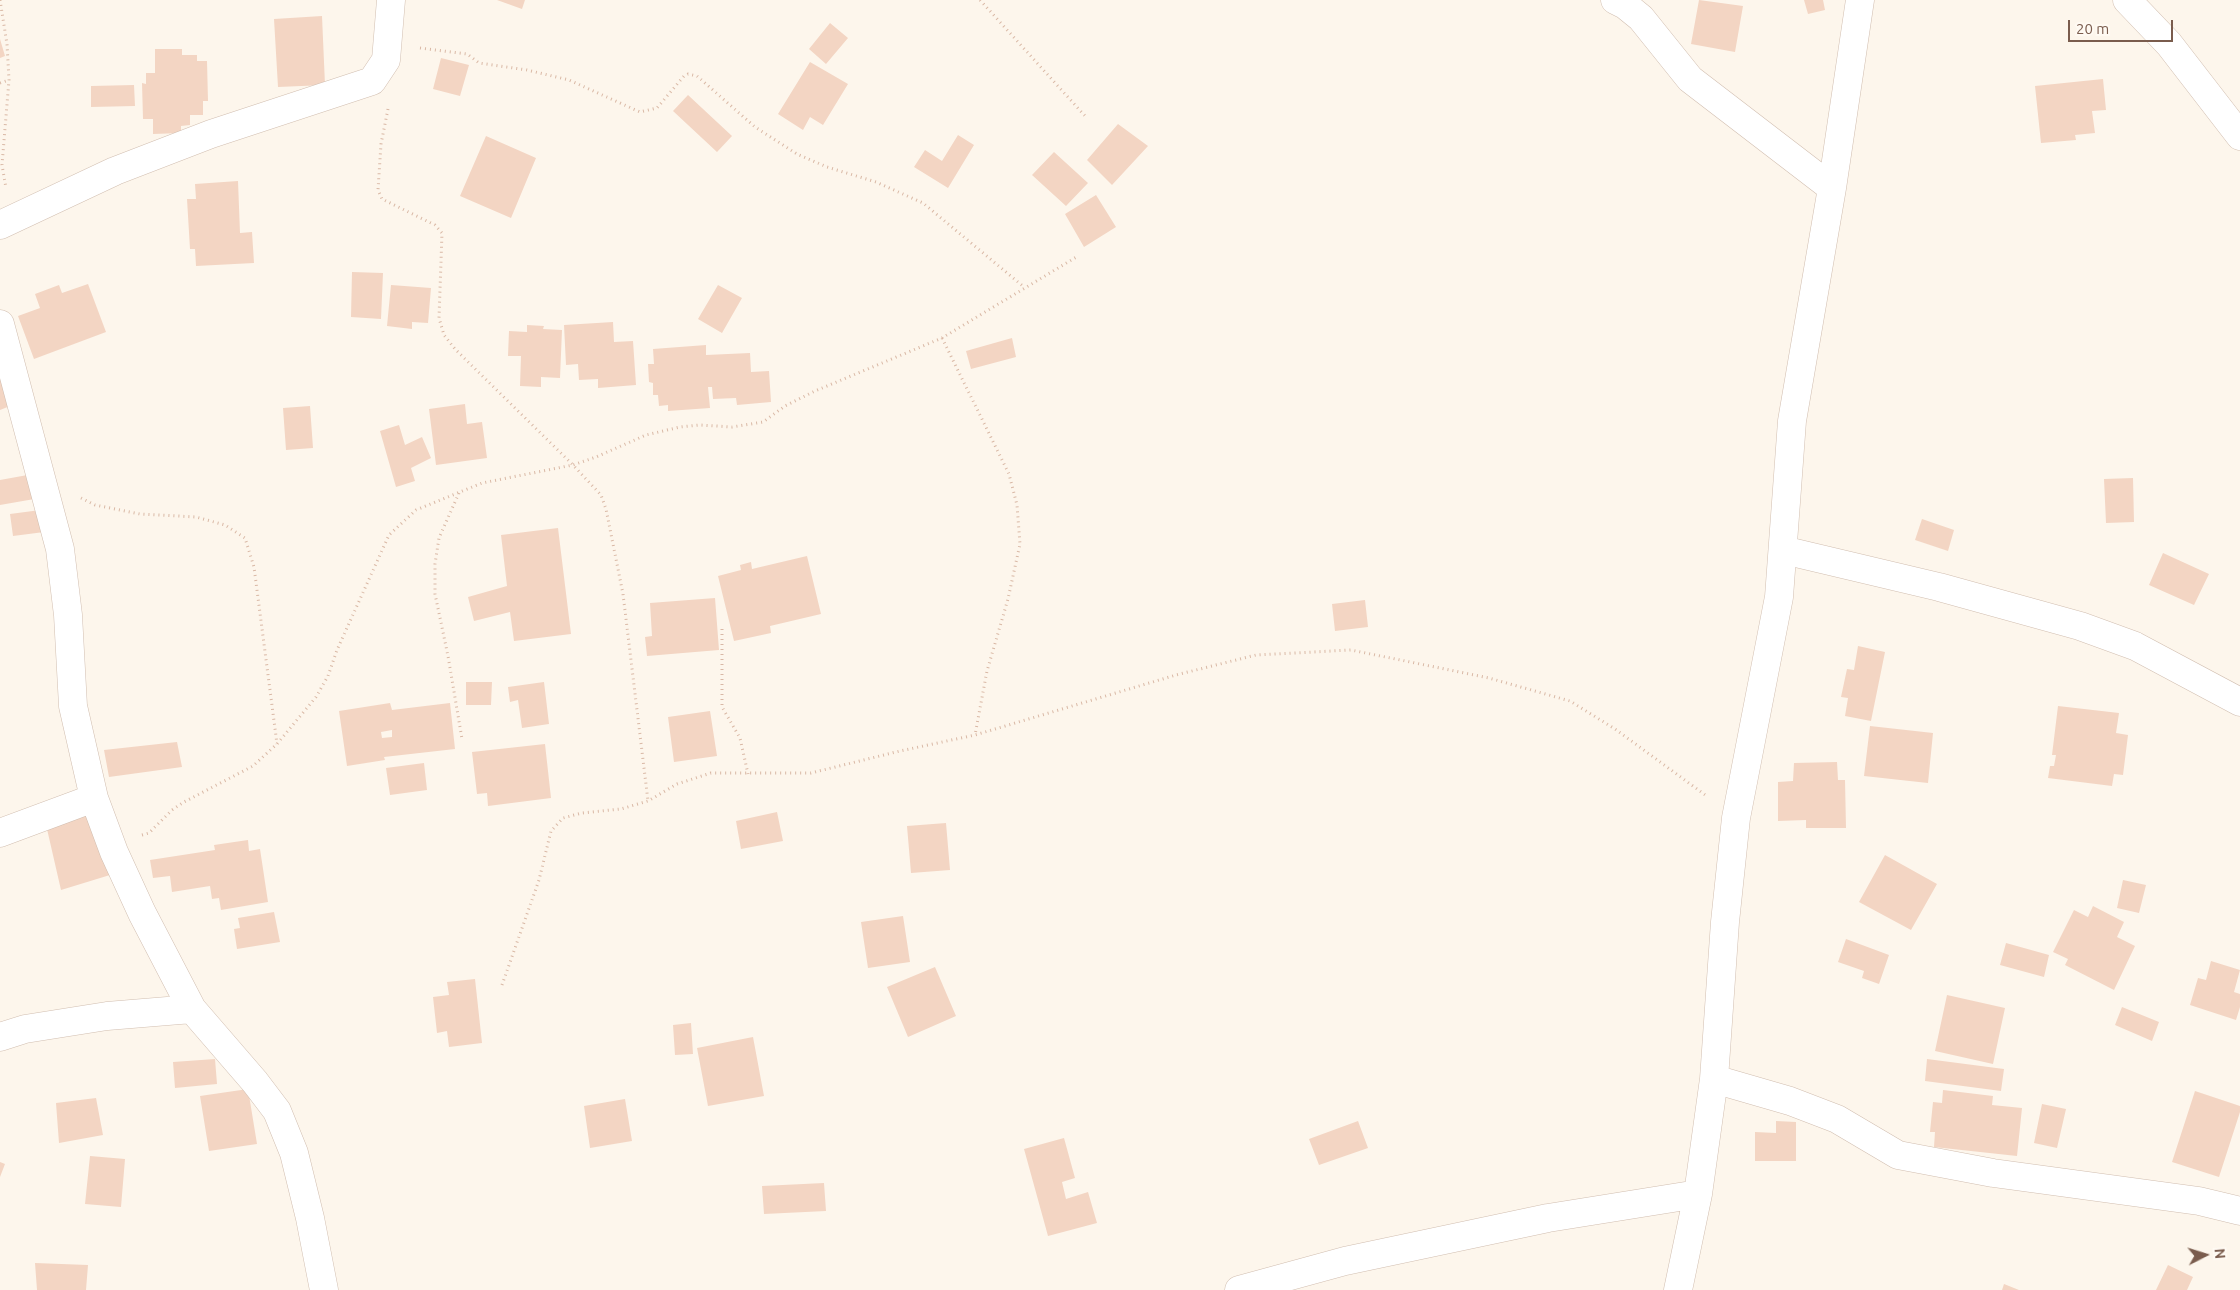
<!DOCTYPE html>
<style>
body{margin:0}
#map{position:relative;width:2240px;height:1290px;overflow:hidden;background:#fdf6ec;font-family:Ubuntu,sans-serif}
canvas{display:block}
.north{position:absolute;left:2180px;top:1230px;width:50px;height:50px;-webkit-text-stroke:4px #fffaf3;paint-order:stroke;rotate:85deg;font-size:14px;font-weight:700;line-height:20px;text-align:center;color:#7a5c4d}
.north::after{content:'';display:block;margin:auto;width:18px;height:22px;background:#7a5c4d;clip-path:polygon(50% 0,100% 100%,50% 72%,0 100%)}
.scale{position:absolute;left:2068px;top:20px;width:105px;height:22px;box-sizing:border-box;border:2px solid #7a5c4d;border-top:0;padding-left:6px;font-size:15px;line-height:18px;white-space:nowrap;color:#7a5c4d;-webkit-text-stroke:4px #fffaf3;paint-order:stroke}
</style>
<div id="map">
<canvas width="2240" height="1290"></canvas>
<div class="north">N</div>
<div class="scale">20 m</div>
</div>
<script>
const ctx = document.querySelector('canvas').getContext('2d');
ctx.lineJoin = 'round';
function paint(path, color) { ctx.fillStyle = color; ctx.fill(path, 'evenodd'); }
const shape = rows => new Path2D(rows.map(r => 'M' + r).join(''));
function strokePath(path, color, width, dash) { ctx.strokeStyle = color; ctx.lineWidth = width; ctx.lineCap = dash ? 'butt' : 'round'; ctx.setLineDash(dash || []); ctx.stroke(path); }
const building = shape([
 [497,0,525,0,522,9],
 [1699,0,1743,6,1735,52,1691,44],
 [1804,0,1823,0,1825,10,1808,14],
 [322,16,325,85,278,87,274,19],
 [830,23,848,38,826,64,809,49],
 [0,39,5,56,0,58],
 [155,49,182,49,182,55,197,55,197,61,207,61,208,101,203,101,203,115,190,115,190,125,181,126,181,133,153,134,153,119,143,119,142,83,146,84,146,73,155,73],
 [441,58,469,65,460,96,433,89],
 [810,62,848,84,823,125,810,117,803,130,778,114],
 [2103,79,2106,110,2092,111,2095,133,2075,135,2076,140,2041,143,2035,86],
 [134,85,135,106,91,107,91,86],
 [688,95,732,136,717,152,673,111],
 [1118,124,1148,146,1112,185,1087,160],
 [958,135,974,145,948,188,914,167,925,150,942,161],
 [486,136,536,158,511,218,460,196],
 [1054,152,1088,183,1066,206,1032,175],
 [238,181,240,233,252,232,254,263,196,266,195,249,190,249,187,199,196,199,195,184],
 [1096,195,1116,227,1084,247,1065,214],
 [352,272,383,273,381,319,351,317],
 [88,284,106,332,34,359,18,316,40,308,35,294,59,285,62,293],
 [391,285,431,288,428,323,412,322,412,329,387,326],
 [718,285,742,298,722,333,698,319],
 [613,322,614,342,633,341,636,385,598,388,598,379,579,380,578,364,566,365,564,325],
 [527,325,544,326,543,329,562,330,560,378,541,377,541,387,520,386,521,356,508,356,509,331,527,332],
 [1012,338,1016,357,971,369,966,351],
 [706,345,706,355,750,353,751,372,769,371,771,402,737,405,736,398,713,399,712,387,708,387,710,408,668,411,668,405,659,406,658,395,653,395,653,383,649,382,648,364,654,364,653,349],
 [0,377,10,406,0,410],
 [465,404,467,424,482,422,487,458,436,465,429,409],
 [310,406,313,448,286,450,283,408],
 [399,425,405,445,422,437,431,458,411,468,415,481,396,487,380,431],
 [33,474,40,498,0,505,0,480],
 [2133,478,2134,522,2106,523,2104,479],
 [48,509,52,531,13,536,10,514],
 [1922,519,1954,530,1948,551,1915,540],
 [558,528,571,634,514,641,510,612,474,621,468,597,507,586,501,535],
 [2163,553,2209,574,2194,605,2149,585],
 [807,556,821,614,770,626,771,633,734,641,718,576,741,570,740,565,751,562,752,569],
 [715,598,719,650,647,656,645,637,652,636,650,603],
 [1365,600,1368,627,1335,631,1332,604],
 [1858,646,1885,652,1871,721,1845,716,1848,698,1841,697,1847,669,1854,670],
 [466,682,492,682,491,705,466,705],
 [544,682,549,724,522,728,518,700,510,702,508,687],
 [390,703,392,710,450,703,455,749,384,757,385,760,347,766,339,711],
 [392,730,392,737,382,738,381,732],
 [2058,706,2119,713,2116,733,2128,735,2123,775,2114,774,2112,786,2048,778,2050,766,2054,766,2056,755,2052,755],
 [710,711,717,756,674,762,668,717],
 [1870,726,1933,733,1928,783,1864,776],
 [177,742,182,767,109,777,104,750],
 [545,744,551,798,488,806,487,793,477,794,472,752],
 [1837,762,1838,780,1845,780,1846,828,1806,828,1806,820,1778,821,1778,782,1793,781,1794,763],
 [424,763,427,790,390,795,386,768],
 [91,812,110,875,61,890,47,829,61,825,63,821],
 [777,812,783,841,741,849,736,821],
 [946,823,950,870,911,873,907,826],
 [248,840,249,851,260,849,268,902,221,910,219,898,212,899,210,886,172,892,170,876,153,878,150,860,215,850,214,845],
 [1885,855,1937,884,1911,930,1859,902],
 [2123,880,2146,885,2139,913,2117,908],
 [2093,906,2124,922,2117,937,2135,946,2114,990,2065,965,2068,959,2053,952,2074,910,2088,917],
 [274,912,280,942,237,949,234,929,240,928,238,918],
 [903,916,910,962,868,968,861,922],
 [1846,939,1889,955,1879,984,1862,978,1864,971,1838,962],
 [2006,943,2049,955,2044,977,2000,965],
 [2211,961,2240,970,2234,992,2240,994,2240,1007,2236,1020,2190,1005,2198,978,2206,980],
 [935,967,956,1016,908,1037,887,987],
 [475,979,482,1043,449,1047,447,1031,437,1033,433,997,449,995,447,982],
 [1947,995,2005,1008,1993,1064,1935,1051],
 [2122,1007,2159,1022,2152,1041,2115,1025],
 [691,1023,693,1054,675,1055,673,1025],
 [753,1037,764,1096,708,1106,697,1048],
 [215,1059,217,1084,175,1088,173,1062],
 [1927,1059,2004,1069,2001,1091,1925,1081],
 [248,1089,257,1144,209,1151,200,1096],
 [1943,1090,1993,1096,1992,1105,2022,1108,2017,1156,1934,1147,1935,1132,1930,1132,1933,1102,1942,1103],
 [2195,1091,2240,1106,2240,1112,2219,1177,2172,1162],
 [96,1098,103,1135,59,1143,56,1103],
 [625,1099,632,1141,590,1148,584,1106],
 [2042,1104,2066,1109,2057,1148,2034,1143],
 [1358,1121,1368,1148,1319,1165,1309,1139],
 [1776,1121,1796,1122,1796,1161,1755,1161,1755,1132,1776,1133],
 [1064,1138,1075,1178,1062,1182,1066,1199,1088,1192,1097,1223,1048,1236,1024,1149],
 [90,1156,125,1159,121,1207,85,1204],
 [0,1162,5,1164,0,1177],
 [824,1183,826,1211,764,1214,762,1186],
 [35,1263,88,1265,86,1290,37,1290],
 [2168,1265,2193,1277,2187,1290,2156,1290],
 [2004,1284,2019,1290,2002,1290]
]);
const path = shape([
 [0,0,7,44,9,80,2,165,6,188],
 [980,0,1086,117],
 [420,48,467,54,479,63,527,70,569,80,640,112,657,108,684,76,688,74,697,76,755,127,797,154,827,167,876,182,923,203,1024,287],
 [0,83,9,80],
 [388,109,381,144,378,190,382,199,435,225,442,233,439,318,444,335,455,349,573,465,601,495,606,509,623,594,648,801],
 [942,338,1009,474,1017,505,1020,544,1008,599,987,671,975,735],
 [459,493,439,538,435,564,435,594,448,656,462,739],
 [81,498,95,505,140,514,196,517,225,525,245,538,254,567,277,744],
 [722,629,722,707,740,738,748,774],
 [142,835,149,833,172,810,184,802,253,766,277,744,316,697,328,676,337,650,389,535,416,510,482,483,573,465,596,457,646,435,680,427,700,425,732,427,763,422,785,406,815,391,942,338,1078,256],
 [502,985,539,880,551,831,563,818,582,813,621,809,648,801,677,784,711,773,811,773,900,751,975,735,1176,675,1256,655,1351,650,1489,678,1570,701,1615,729,1708,797]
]);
const minor = shape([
 [1615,0,1625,5,1641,18,1690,79,1832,188],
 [2127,0,2169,44,2240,136],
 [0,225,115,171,211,134,372,81,386,60,391,0],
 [0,324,60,549,68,615,73,706,94,798,114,852,142,913,192,1009,255,1082,277,1111,294,1153,310,1218,324,1290],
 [1783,550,1939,587,2080,626,2135,646,2240,702],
 [0,833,94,798],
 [0,1037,25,1029,107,1016,192,1009],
 [1714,1079,1790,1101,1837,1119,1898,1155,1993,1173,2199,1201,2240,1211],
 [1239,1290,1345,1261,1548,1218,1698,1194],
 [1678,1290,1698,1194,1714,1079,1725,922,1736,818,1779,597,1792,421,1832,188,1860,0]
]);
paint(building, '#f3d5c3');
strokePath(minor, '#d1beb0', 29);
strokePath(path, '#d9b8a5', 3, [1, 4]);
strokePath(minor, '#fff', 28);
</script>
